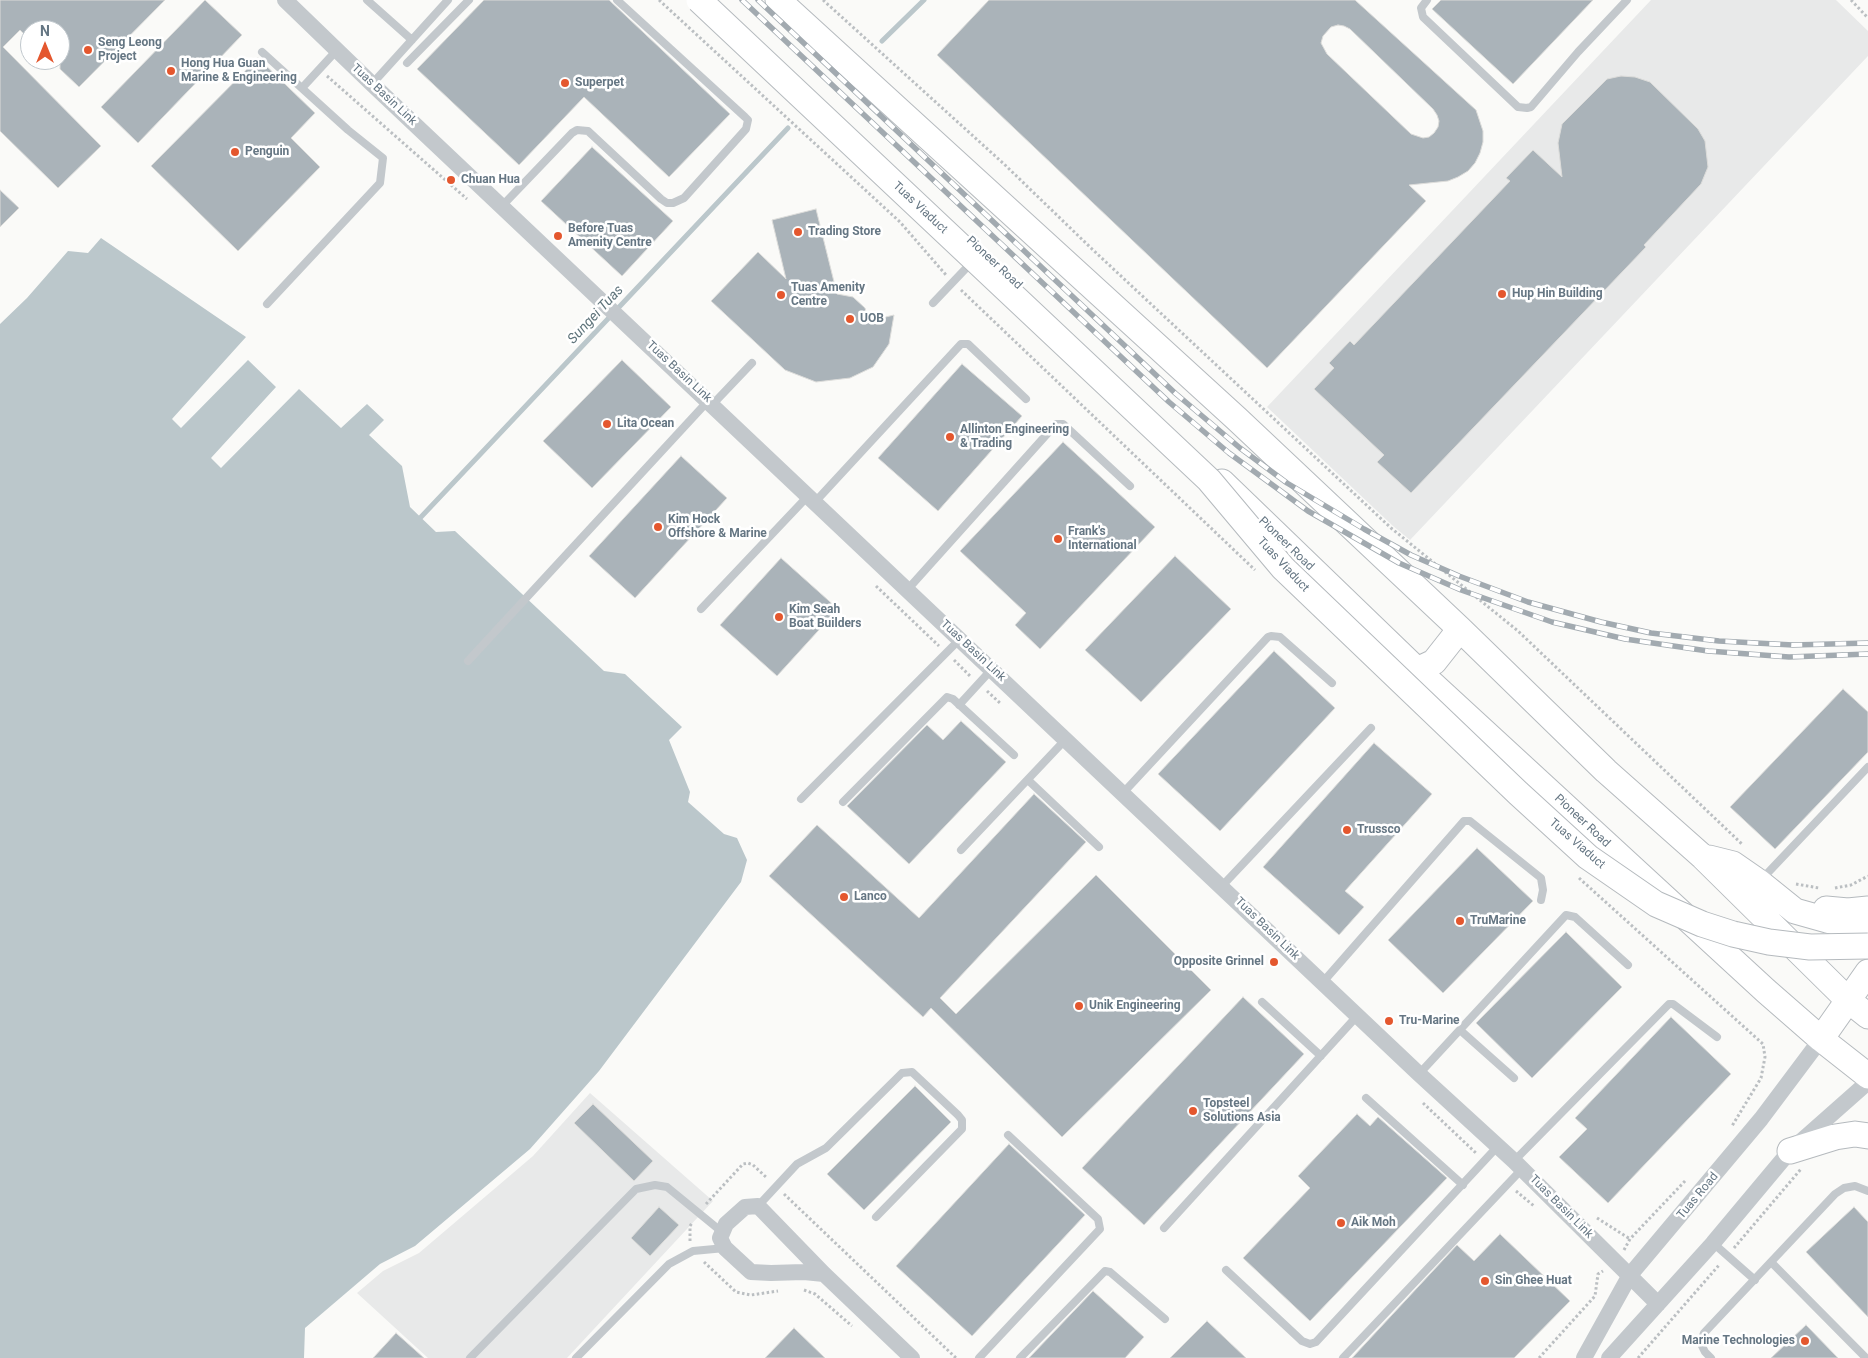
<!DOCTYPE html>
<style>
body{margin:0}
#map{position:relative;width:1868px;height:1358px;overflow:hidden;background:#fafaf8;font-family:Roboto,sans-serif}
canvas{display:block}
.north{position:absolute;left:20px;top:20px;width:50px;height:50px;box-sizing:border-box;background:#fff;border:1px solid #c1c8cd;border-radius:50%;rotate:0deg;font-size:14px;font-weight:700;line-height:20px;text-align:center;color:#657683}
.north::after{content:'';display:block;margin:auto;width:18px;height:22px;background:#e4572e;clip-path:polygon(50% 0,100% 100%,50% 72%,0 100%)}
</style>
<div id="map">
<canvas width="1868" height="1358"></canvas>
<div class="north">N</div>
</div>
<script>
const ctx = document.querySelector('canvas').getContext('2d');
ctx.lineJoin = 'round';
function paint(path, color) { ctx.fillStyle = color; ctx.fill(path, 'evenodd'); }
const shape = rows => new Path2D(rows.map(r => 'M' + r).join(''));
function strokePath(path, color, width, dash) { ctx.strokeStyle = color; ctx.lineWidth = width; ctx.lineCap = dash ? 'butt' : 'round'; ctx.setLineDash(dash || []); ctx.stroke(path); }
function drawText(font, color, halo, rows, align = 'center') {
  ctx.font = font + ' Roboto,sans-serif'; ctx.lineWidth = 5; ctx.setLineDash([]); ctx.textBaseline = 'middle'; ctx.strokeStyle = halo; ctx.fillStyle = color; for (const [text, x, y, turn = 0] of rows) {
    ctx.save(); ctx.translate(x, y); ctx.rotate((+turn || 0) * Math.PI / 180); ctx.textAlign = isNaN(turn) ? turn : align; if (halo) ctx.strokeText(text, 0, 0); ctx.fillText(text, 0, 0); ctx.restore();
  }
}
const built = shape([
 [1651,0,1836,0,1868,31,1868,56,1410,540,1393,526,1267,407],
 [590,1093,713,1201,567,1358,428,1358,357,1293,383,1271,419,1253,533,1156]
]);
const water = shape([
 [101,238,246,337,172,419,181,428,248,360,276,387,211,458,221,468,299,389,341,428,367,404,384,420,369,435,402,466,410,507,436,532,455,531,604,671,625,674,682,727,669,740,690,792,688,802,724,834,737,838,747,860,741,882,599,1071,530,1149,415,1246,380,1264,305,1328,304,1358,0,1358,0,324,27,298,68,251,88,253]
]);
const stream = shape([
 [882,41,924,0],
 [421,517,788,128]
]);
const building = shape([
 [0,0,165,0,79,87,60,69,60,30,30,30,30,40,20,30,3,47,101,146,58,188,0,131,0,0],
 [205,0,242,35,138,143,101,107,205,0],
 [484,0,609,0,730,114,669,177,584,97,519,165,417,69,484,0],
 [989,0,1355,0,1476,110,1483,131,1483,142,1480,153,1475,163,1468,171,1458,177,1448,181,1409,185,1426,201,1267,368,937,55,989,0],
 [1338,25,1344,26,1350,29,1433,109,1437,115,1439,121,1438,127,1434,133,1429,137,1423,138,1411,134,1327,54,1321,43,1323,36,1331,27,1338,25],
 [1441,0,1593,0,1513,84,1432,9,1441,0],
 [258,58,315,113,291,138,320,167,238,251,151,166,258,58],
 [1621,76,1635,77,1650,82,1698,129,1705,141,1708,167,1701,184,1644,245,1646,247,1411,493,1377,462,1384,455,1314,389,1334,368,1329,363,1350,341,1354,345,1510,181,1506,178,1533,150,1562,177,1558,143,1562,124,1607,79,1621,76],
 [592,147,673,221,622,276,541,201,592,147],
 [0,190,19,208,0,227,0,190],
 [816,209,837,294,853,297,865,308,869,321,894,315,889,344,873,367,850,378,816,382,785,370,711,301,758,252,786,279,772,220,816,209],
 [622,360,671,407,592,488,543,441,622,360],
 [962,364,1022,416,938,511,878,458,962,364],
 [1063,442,1155,527,1040,649,1015,625,1026,613,960,551,1063,442],
 [681,456,727,498,635,598,589,556,681,456],
 [1175,556,1231,609,1141,702,1085,650,1175,556],
 [781,558,838,609,777,676,720,625,781,558],
 [1274,651,1335,708,1220,831,1158,774,1274,651],
 [1843,689,1868,712,1868,752,1775,849,1730,807,1843,689],
 [961,721,1006,762,909,864,847,806,927,725,943,740,961,721],
 [1374,743,1432,794,1345,891,1364,907,1339,935,1263,867,1374,743],
 [1034,794,1086,842,940,998,956,1014,1096,875,1211,990,1062,1137,931,1008,923,1017,769,876,817,825,919,918,1034,794],
 [1477,848,1533,901,1443,993,1388,940,1477,848],
 [1566,932,1622,987,1532,1078,1476,1023,1566,932],
 [1243,997,1304,1054,1144,1225,1082,1168,1243,997],
 [1671,1017,1731,1074,1608,1203,1559,1157,1587,1129,1575,1118,1671,1017],
 [915,1086,951,1122,864,1210,827,1174,915,1086],
 [593,1104,653,1161,634,1181,574,1123,593,1104],
 [1357,1114,1370,1126,1378,1117,1447,1178,1310,1321,1243,1258,1310,1188,1298,1176,1357,1114],
 [1009,1144,1085,1215,972,1336,896,1266,1009,1144],
 [659,1207,679,1225,650,1256,631,1238,659,1207],
 [1854,1207,1868,1222,1868,1317,1806,1252,1854,1207],
 [1500,1234,1570,1301,1514,1358,1352,1358,1457,1245,1474,1261,1500,1234],
 [1093,1291,1144,1337,1125,1358,1029,1358,1093,1291],
 [1207,1321,1246,1358,1170,1358,1207,1321],
 [1806,1325,1838,1358,1771,1358,1806,1325],
 [794,1328,825,1358,765,1358,794,1328],
 [396,1333,424,1358,373,1358,396,1333]
]);
const path = shape([
 [659,0,900,222,946,275],
 [823,0,1004,164,1092,249,1391,528,1518,631,1743,845],
 [1851,0,1868,18],
 [327,76,467,199],
 [961,290,1255,570],
 [876,586,939,646],
 [954,660,971,677],
 [987,691,1001,704],
 [1579,878,1763,1044,1765,1057,1761,1078,1732,1126],
 [1796,884,1819,888],
 [1835,888,1851,885,1868,876],
 [1423,1103,1477,1154],
 [1516,1191,1534,1206],
 [784,1194,956,1358],
 [706,1204,743,1164,748,1163,753,1165,767,1178],
 [1597,1218,1630,1239],
 [690,1241,690,1226,692,1223],
 [1734,1248,1801,1169],
 [1624,1250,1630,1239,1686,1180],
 [704,1262,736,1292,751,1295,778,1291],
 [804,1290,815,1294,852,1326],
 [1539,1358,1595,1296,1598,1274,1603,1271],
 [1638,1358,1720,1264]
]);
const lane = shape([
 [367,0,412,40],
 [1427,0,1421,8,1423,17,1518,107,1527,108,1531,107,1578,52,1627,0],
 [262,52,348,130,383,158,380,183,267,304],
 [407,63,469,0],
 [372,84,448,0],
 [302,88,337,50],
 [502,206,572,133,577,130,588,131,661,199,667,203,673,203,684,198,746,129,748,120,745,117,617,0],
 [933,303,972,262],
 [712,405,752,363],
 [815,502,961,344,968,344,1026,399],
 [908,589,1056,424,1063,424,1130,486],
 [701,609,808,496],
 [468,661,708,401],
 [959,705,992,669],
 [1028,780,1099,847],
 [1123,793,1268,637,1271,636,1280,637,1332,683],
 [801,799,960,639],
 [843,802,947,697,953,699,1014,755],
 [961,850,1066,739],
 [1761,880,1868,767],
 [1222,886,1371,728],
 [1323,982,1464,821,1470,821,1541,878,1543,890,1541,900],
 [1262,1002,1321,1056],
 [1460,1030,1514,1078],
 [1419,1074,1566,915,1575,917,1628,965],
 [1366,1098,1463,1185],
 [1514,1161,1669,1004,1673,1004,1717,1037],
 [758,1206,797,1164,826,1148,902,1073,912,1072,958,1115,962,1120,962,1129,876,1217],
 [1164,1228,1358,1015],
 [1713,1243,1755,1280],
 [1771,1262,1866,1358],
 [1226,1270,1302,1341,1310,1344,1316,1342,1498,1146],
 [470,1358,636,1189,655,1185,667,1187,722,1232],
 [576,1358,669,1264,693,1251,725,1248],
 [979,1358,1100,1229,1098,1219,1008,1135],
 [1020,1358,1105,1271,1110,1272,1165,1319],
 [1343,1358,1522,1169],
 [1711,1358,1705,1352,1702,1346,1701,1341,1704,1333,1835,1194,1844,1188,1855,1186,1868,1191]
]);
const street = shape([
 [285,0,372,84,1419,1074,1514,1161,1658,1304],
 [824,1274,804,1272,771,1273,751,1272,725,1248,720,1238,726,1224,745,1207,758,1206,824,1274,912,1358],
 [1584,1358,1630,1275,1761,1119,1821,1039],
 [1609,1358,1713,1243,1790,1151,1868,1082]
]);
const primary = shape([
 [778,0,1237,419,1460,629,1606,771,1703,857,1848,1000,1868,1016],
 [1222,482,1417,670,1766,991,1821,1039,1868,1076],
 [1417,670,1434,662,1460,629],
 [1709,858,1733,864,1759,882,1795,911,1827,920,1856,927,1868,927],
 [1826,909,1848,911,1868,909],
 [1821,1039,1868,972],
 [1790,1151,1835,1137,1855,1134,1868,1136]
]);
const rail = shape([
 [742,0,1169,402,1229,453,1308,511,1399,563,1461,590,1552,622,1625,639,1708,651,1789,657,1868,654],
 [758,0,1175,393,1240,448,1287,483,1364,529,1411,555,1459,576,1528,602,1601,622,1651,633,1719,641,1793,645,1868,643]
]);
const primaryBridge = shape([
 [699,0,1209,480,1283,568,1518,793,1588,857,1656,904,1702,924,1733,934,1769,942,1810,947,1868,946]
]);
const markers = [
 [88,50,5,"#e4572e"],
 [171,71,5,"#e4572e"],
 [565,83,5,"#e4572e"],
 [235,152,5,"#e4572e"],
 [451,180,5,"#e4572e"],
 [798,232,5,"#e4572e"],
 [558,236,5,"#e4572e"],
 [1502,294,5,"#e4572e"],
 [781,295,5,"#e4572e"],
 [850,319,5,"#e4572e"],
 [607,424,5,"#e4572e"],
 [950,437,5,"#e4572e"],
 [658,527,5,"#e4572e"],
 [1058,539,5,"#e4572e"],
 [779,617,5,"#e4572e"],
 [1347,830,5,"#e4572e"],
 [844,897,5,"#e4572e"],
 [1460,921,5,"#e4572e"],
 [1274,962,5,"#e4572e"],
 [1079,1006,5,"#e4572e"],
 [1389,1021,5,"#e4572e"],
 [1193,1111,5,"#e4572e"],
 [1341,1223,5,"#e4572e"],
 [1485,1281,5,"#e4572e"],
 [1805,1341,5,"#e4572e"]
];
const poiNames = [
 ["Seng Leong",98,43],
 ["Project",98,57],
 ["Hong Hua Guan",181,64],
 ["Marine & Engineering",181,78],
 ["Superpet",575,83],
 ["Penguin",245,152],
 ["Chuan Hua",461,180],
 ["Before Tuas",568,229],
 ["Amenity Centre",568,243],
 ["Trading Store",808,232],
 ["Tuas Amenity",791,288],
 ["Centre",791,302],
 ["Hup Hin Building",1512,294],
 ["UOB",860,319],
 ["Lita Ocean",617,424],
 ["Allinton Engineering",960,430],
 ["& Trading",960,444],
 ["Kim Hock",668,520],
 ["Offshore & Marine",668,534],
 ["Frank's",1068,532],
 ["International",1068,546],
 ["Kim Seah",789,610],
 ["Boat Builders",789,624],
 ["Trussco",1357,830],
 ["Lanco",854,897],
 ["TruMarine",1470,921],
 ["Opposite Grinnel",1264,962,"right"],
 ["Unik Engineering",1089,1006],
 ["Tru-Marine",1399,1021],
 ["Topsteel",1203,1104],
 ["Solutions Asia",1203,1118],
 ["Aik Moh",1351,1223],
 ["Sin Ghee Huat",1495,1281],
 ["Marine Technologies",1795,1341,"right"]
];
const streetNames = [
 ["Tuas Basin Link",384,95,43],
 ["Tuas Viaduct",920,208,43],
 ["Pioneer Road",994,263,43],
 ["Tuas Basin Link",679,372,43],
 ["Pioneer Road",1286,544,44],
 ["Tuas Viaduct",1283,565,47],
 ["Tuas Basin Link",973,651,43],
 ["Pioneer Road",1582,821,43],
 ["Tuas Viaduct",1577,844,41],
 ["Tuas Basin Link",1267,929,44],
 ["Tuas Road",1698,1196,-50],
 ["Tuas Basin Link",1561,1207,45]
];
const waterNames = [
 ["Sungei Tuas",596,315,-47]
];
paint(built, '#e8e9e9');
paint(water, '#bbc7cb');
strokePath(stream, '#bbc7cb', 5);
paint(building, '#aab3b9');
strokePath(building, '#dcdcda', 1);
strokePath(primary, '#b5babe', 27);
strokePath(path, '#bbbfc2', 3, [2.5, 2.5]);
strokePath(lane, '#c3c8cc', 8);
strokePath(street, '#c3c8cc', 16);
strokePath(primary, '#fff', 25);
strokePath(rail, '#a2aab0', 5.5);
strokePath(rail, '#fff', 4, [11]);
strokePath(primaryBridge, '#b5babe', 27, []);
strokePath(primaryBridge, '#fff', 25);
for (const [x, y, r, color] of markers) { const dot = new Path2D(); dot.arc(x, y, r, 0, 2 * Math.PI); ctx.fillStyle = color; ctx.fill(dot); strokePath(dot, '#fff', 2); }
drawText('bold 12px', '#657683', '#fff', poiNames, 'left');
drawText('12px', '#657683', '#fff', streetNames);
drawText('italic 14px', '#60757c', '#fff', waterNames);
</script>
